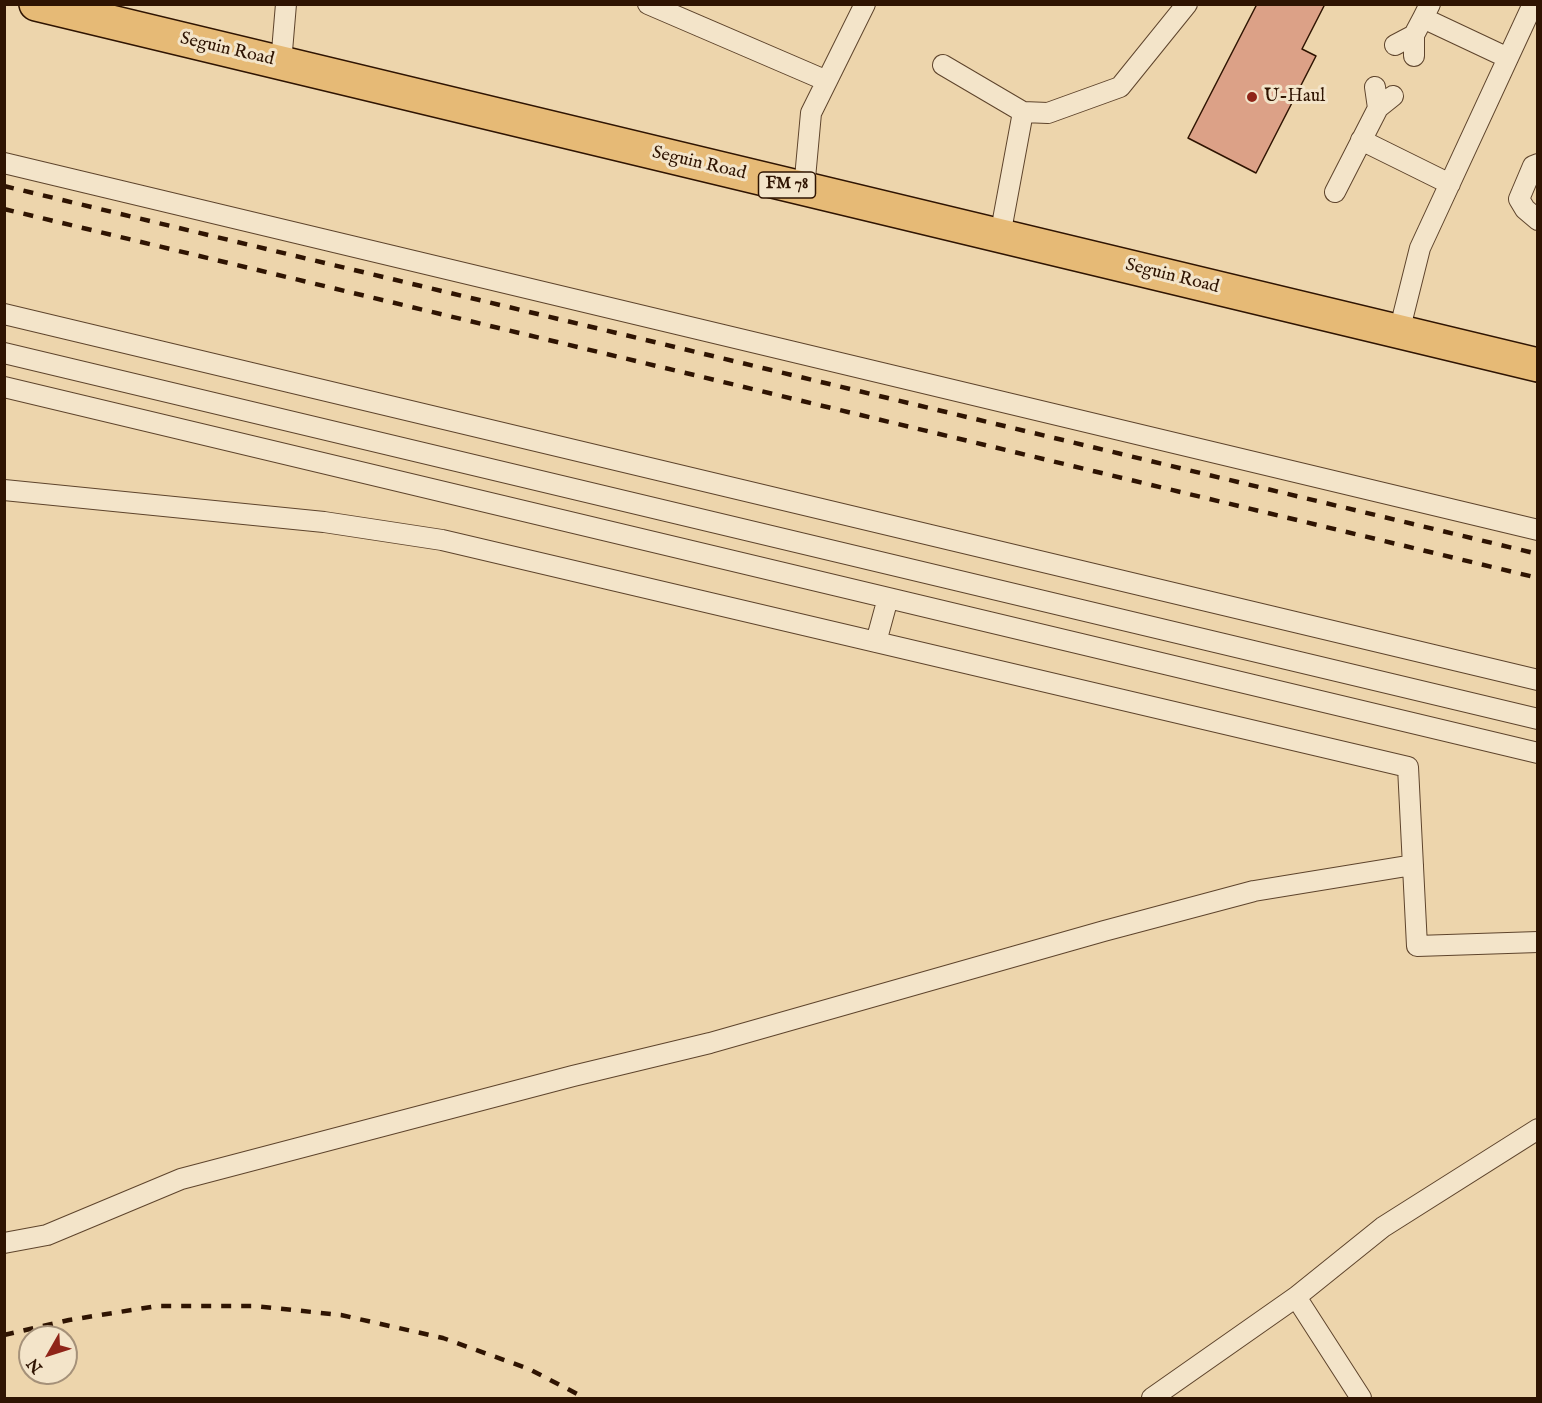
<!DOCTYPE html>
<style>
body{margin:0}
#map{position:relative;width:1542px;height:1403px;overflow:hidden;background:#edd5ac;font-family:"IM FELL English",serif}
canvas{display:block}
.frame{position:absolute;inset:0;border:6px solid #2f1402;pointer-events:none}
.north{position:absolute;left:18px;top:1325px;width:60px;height:60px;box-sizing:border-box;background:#f3e4c9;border:2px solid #a59179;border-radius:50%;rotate:231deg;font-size:16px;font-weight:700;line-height:24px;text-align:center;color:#2f1402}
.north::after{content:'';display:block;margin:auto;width:21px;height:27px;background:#8f2418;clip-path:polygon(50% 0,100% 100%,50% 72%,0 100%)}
</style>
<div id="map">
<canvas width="1542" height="1403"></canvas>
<div class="frame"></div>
<div class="north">N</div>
</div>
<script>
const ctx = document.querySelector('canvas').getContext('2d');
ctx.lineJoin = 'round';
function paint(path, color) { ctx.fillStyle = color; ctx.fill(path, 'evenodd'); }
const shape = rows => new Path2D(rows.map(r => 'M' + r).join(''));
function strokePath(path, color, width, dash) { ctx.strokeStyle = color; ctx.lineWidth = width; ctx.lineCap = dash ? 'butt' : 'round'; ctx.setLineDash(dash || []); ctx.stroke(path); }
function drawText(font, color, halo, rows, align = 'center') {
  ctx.font = font + ' "IM FELL English",serif'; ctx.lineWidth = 6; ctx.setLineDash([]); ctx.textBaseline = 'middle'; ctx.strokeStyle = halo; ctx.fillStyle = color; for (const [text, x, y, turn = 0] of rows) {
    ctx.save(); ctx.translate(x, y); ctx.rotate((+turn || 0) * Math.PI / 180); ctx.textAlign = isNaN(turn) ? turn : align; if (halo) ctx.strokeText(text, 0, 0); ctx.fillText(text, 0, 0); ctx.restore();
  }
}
const building = shape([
 [1257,4,1325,4,1302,49,1316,56,1256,173,1188,138,1257,4]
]);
const service = shape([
 [648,4,827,81],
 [1430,4,1423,18,1508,58],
 [1395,45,1414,35],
 [1414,56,1414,35,1423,18],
 [281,63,286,4],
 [943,65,1023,112,1048,113,1120,87,1187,4],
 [1375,87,1378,108],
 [1361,140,1450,184],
 [4,163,1538,530],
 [1538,164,1533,166,1519,199,1525,209,1538,220],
 [804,189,811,113,865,4],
 [1335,192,1378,108,1393,96],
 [1000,236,1023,112],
 [4,314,1538,680],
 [1399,332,1420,248,1533,4],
 [4,353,1538,719],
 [4,387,1538,753],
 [4,490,324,522,442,540,1408,767,1417,946,1538,942],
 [876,642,888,598],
 [4,1243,47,1235,181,1179,573,1076,710,1043,1104,931,1254,891,1413,865],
 [1296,1297,1361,1398],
 [1152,1398,1296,1297,1383,1227,1538,1129]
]);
const primary = shape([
 [36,4,1538,365]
]);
const rail = shape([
 [4,186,1538,554],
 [4,209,1538,578],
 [4,1335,69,1320,157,1306,254,1306,341,1315,443,1338,529,1369,585,1398]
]);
const markers = [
 [1252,97,6,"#8f2418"]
];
const shields = [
 [787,185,57]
];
const shieldNames = [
 ["FM 78",787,185]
];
const streetNames = [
 ["Seguin Road",227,50,13],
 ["Seguin Road",699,164,13],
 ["Seguin Road",1172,277,14]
];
const poiNames = [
 ["U-Haul",1264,97]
];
paint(building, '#dca187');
strokePath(building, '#2f1402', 1.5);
strokePath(service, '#5e442c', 22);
strokePath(primary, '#2f1402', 36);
strokePath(service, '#f3e4c9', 20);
strokePath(primary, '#e6ba76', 33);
strokePath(rail, '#2f1402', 4.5, [10, 10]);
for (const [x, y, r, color] of markers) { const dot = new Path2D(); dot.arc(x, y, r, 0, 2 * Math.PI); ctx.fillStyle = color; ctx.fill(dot); strokePath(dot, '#f3e4c9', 2); }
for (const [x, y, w] of shields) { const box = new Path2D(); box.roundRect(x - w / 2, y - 13, w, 26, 4.5); ctx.fillStyle = '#f3e4c9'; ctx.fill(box); strokePath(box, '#2f1402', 1.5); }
drawText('bold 16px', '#2f1402', null, shieldNames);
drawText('18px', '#2f1402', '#f3e4c9', streetNames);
drawText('18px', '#2f1402', '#f3e4c9', poiNames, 'left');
</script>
